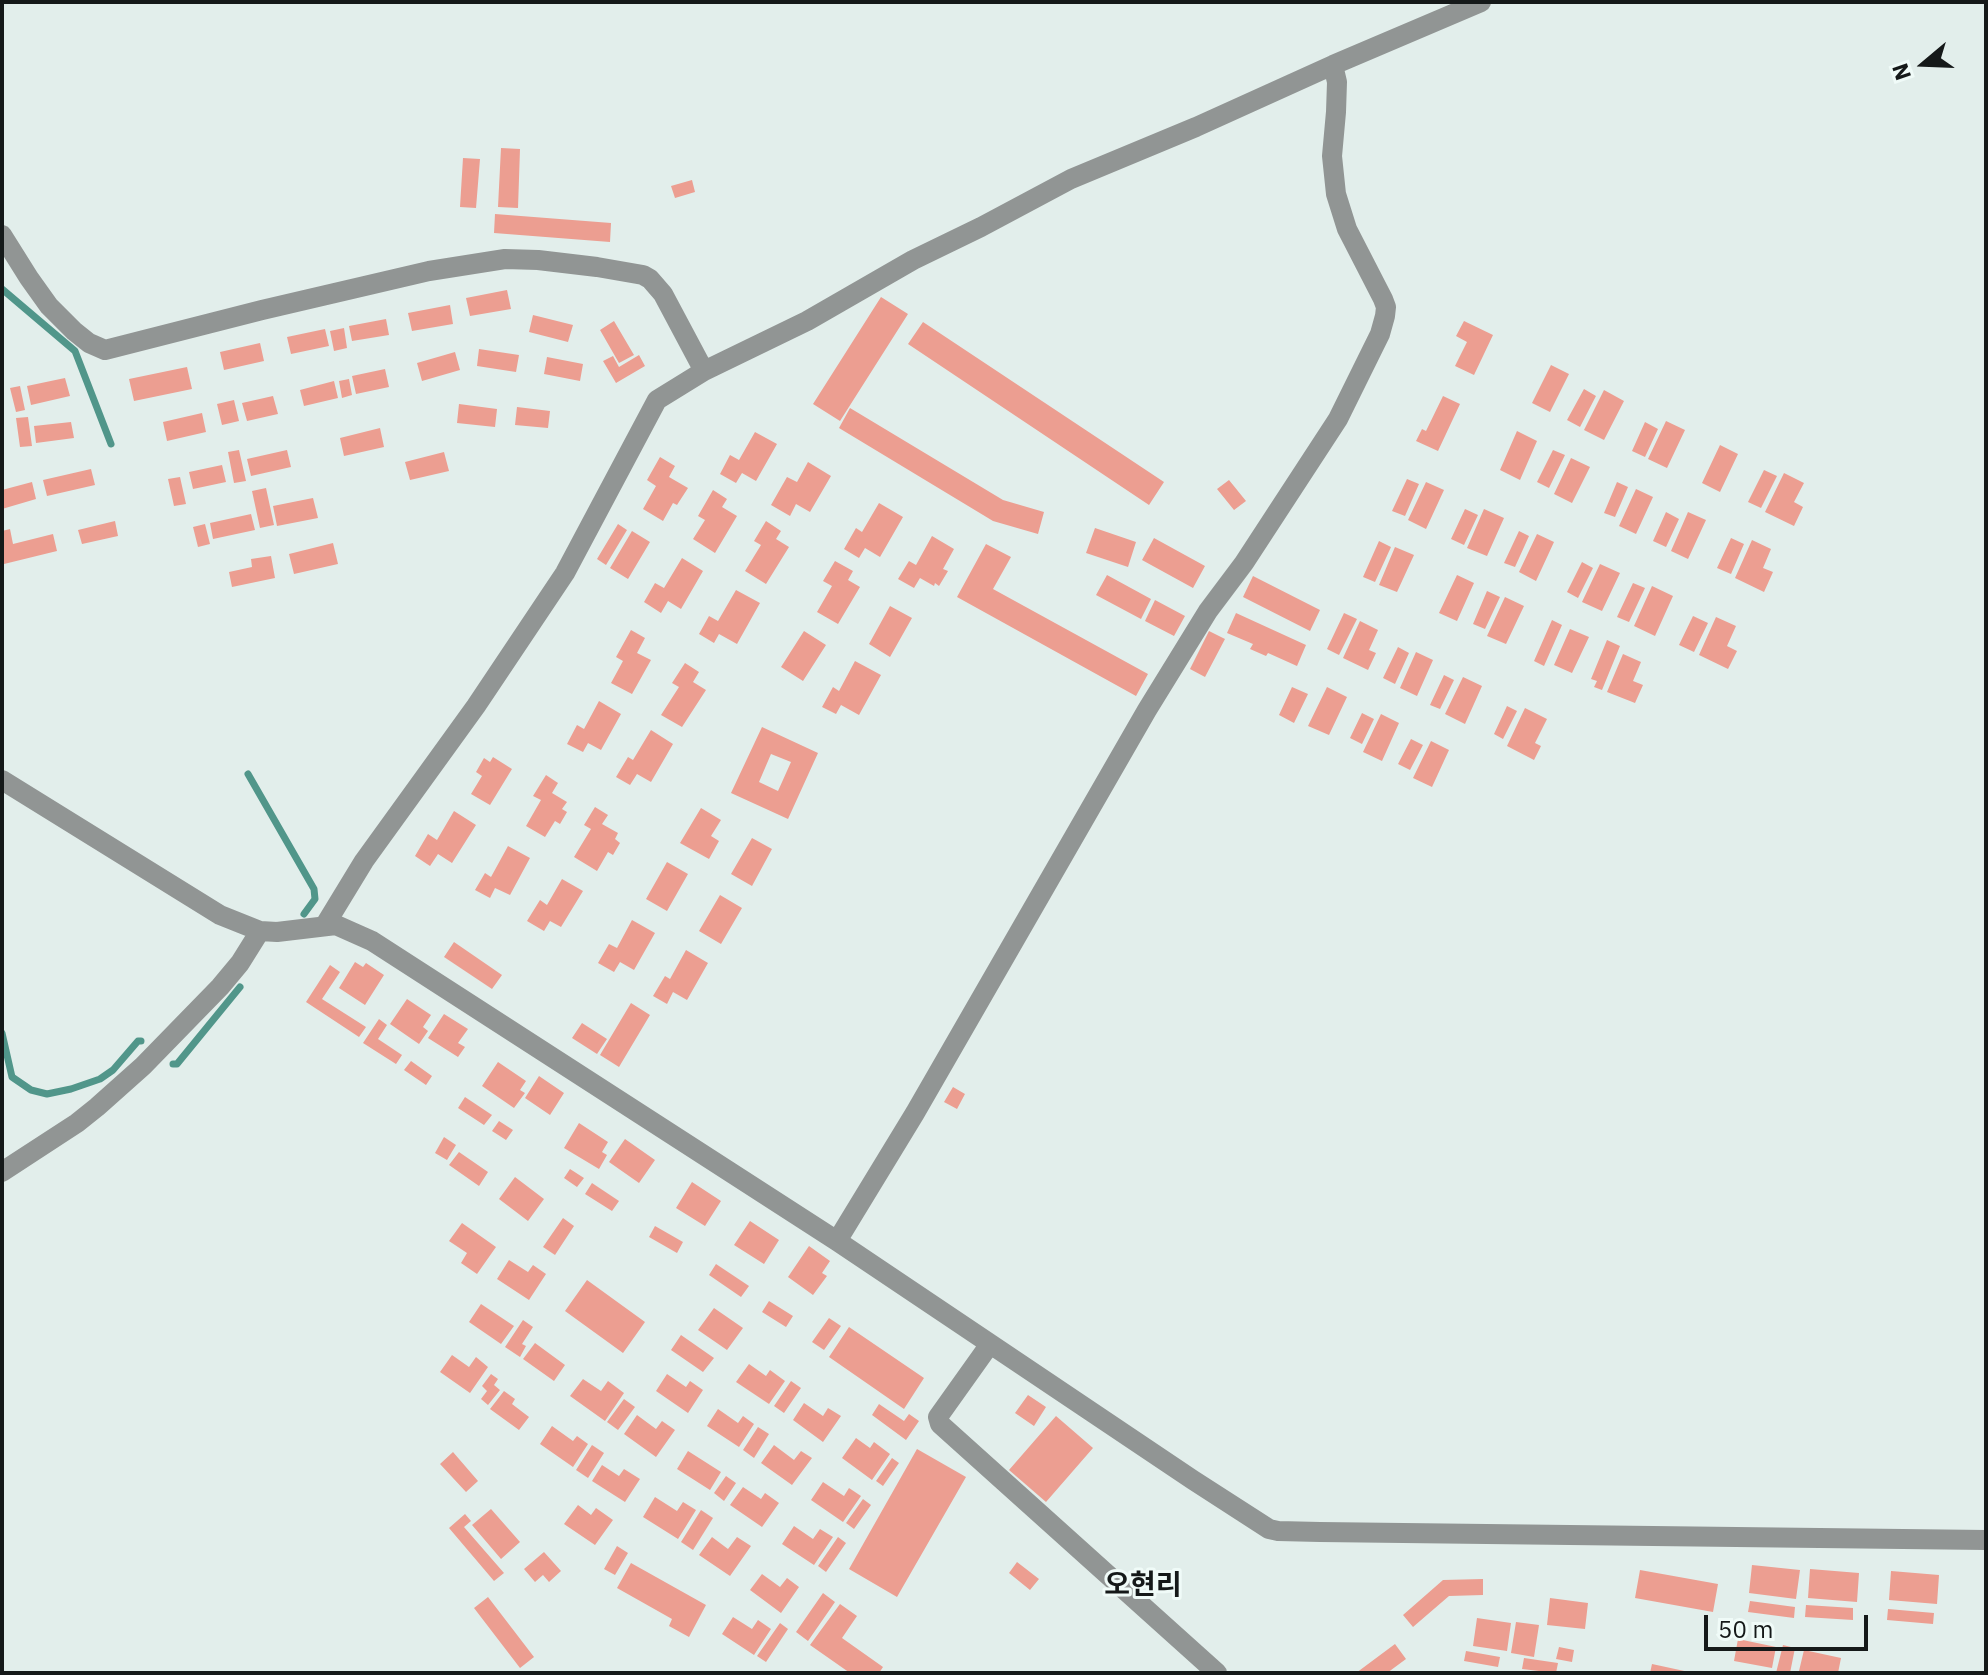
<!DOCTYPE html>
<meta charset="utf-8">
<style>
body{margin:0}
#map{position:relative;width:1988px;height:1675px;overflow:hidden;background:#e2eeeb;font-family:"IBM Plex Sans",sans-serif}
canvas{display:block}
.frame{position:absolute;inset:0;border:4px solid #151919;pointer-events:none}
.north{position:absolute;left:1884px;top:24px;width:80px;height:80px;-webkit-text-stroke:6px #f0fbf8;paint-order:stroke;rotate:251deg;font-size:22px;font-weight:700;line-height:32px;text-align:center;color:#151919}
.north::after{content:'';display:block;margin:auto;width:28px;height:36px;background:#151919;clip-path:polygon(50% 0,100% 100%,50% 72%,0 100%)}
.scale{position:absolute;left:1704px;top:1615px;width:164px;height:36px;box-sizing:border-box;border:4px solid #151919;border-top:0;padding-left:10px;font-size:24px;line-height:28px;white-space:nowrap;color:#151919;-webkit-text-stroke:6px #f0fbf8;paint-order:stroke}
</style>
<div id="map">
<canvas width="1988" height="1675"></canvas>
<div class="frame"></div>
<div class="north">N</div>
<div class="scale">50 m</div>
</div>
<script>
const ctx = document.querySelector('canvas').getContext('2d');
ctx.lineJoin = 'round';
const shape = rows => new Path2D(rows.map(r => 'M' + r).join(''));
function strokePath(path, color, width, dash) { ctx.strokeStyle = color; ctx.lineWidth = width; ctx.lineCap = dash ? 'butt' : 'round'; ctx.setLineDash(dash || []); ctx.stroke(path); }
function paint(path, color) { ctx.fillStyle = color; ctx.fill(path, 'evenodd'); }
function drawText(font, color, halo, rows, align = 'center') {
  ctx.font = font + ' "IBM Plex Sans","Noto Sans KR",sans-serif'; ctx.lineWidth = 6; ctx.setLineDash([]); ctx.textBaseline = 'middle'; ctx.strokeStyle = halo; ctx.fillStyle = color; for (const [text, x, y, turn = 0] of rows) {
    ctx.save(); ctx.translate(x, y); ctx.rotate((+turn || 0) * Math.PI / 180); ctx.textAlign = isNaN(turn) ? turn : align; if (halo) ctx.strokeText(text, 0, 0); ctx.fillText(text, 0, 0); ctx.restore();
  }
}
const stream = shape([
 [2,289,75,351,111,444],
 [248,774,314,889,315,899,304,914],
 [2,1033,12,1077,31,1090,47,1094,71,1089,100,1079,113,1070,138,1041,141,1041],
 [173,1064,177,1064,240,987]
]);
const building = shape([
 [501,148,520,149,518,208,498,207],
 [463,158,480,159,476,208,460,207],
 [692,180,695,192,675,198,671,186],
 [495,214,611,223,610,242,494,233],
 [507,290,511,309,470,316,466,298],
 [881,297,908,314,840,421,813,404],
 [450,305,453,324,412,331,408,313],
 [533,315,573,325,568,342,529,332],
 [386,319,389,335,352,341,349,326],
 [614,321,634,355,619,363,600,330],
 [1464,321,1493,335,1474,375,1455,366,1467,342,1456,336],
 [923,322,1164,482,1149,505,908,344],
 [344,328,347,348,334,351,330,331],
 [325,329,329,346,291,354,287,337],
 [260,343,264,361,224,370,220,352],
 [479,349,519,355,516,372,477,366],
 [455,352,460,370,422,381,417,363],
 [639,355,645,366,616,383,603,361,613,356,619,367],
 [547,357,583,364,580,381,544,374],
 [1551,365,1569,374,1550,412,1532,403],
 [187,367,192,389,134,401,129,379],
 [385,369,389,387,356,394,352,376],
 [65,378,70,396,31,405,27,386],
 [349,379,352,395,342,398,339,381],
 [334,381,338,398,304,406,300,390],
 [20,386,25,410,16,412,10,388],
 [1584,389,1596,396,1580,427,1567,420],
 [1604,390,1624,401,1604,440,1584,430],
 [273,396,278,414,247,421,242,403],
 [1443,396,1460,404,1438,451,1416,441,1422,429,1426,431],
 [234,400,239,421,222,425,217,404],
 [459,404,497,409,495,427,457,423],
 [517,407,550,411,548,428,515,425],
 [850,408,1003,500,1044,512,1038,534,993,521,839,428],
 [202,413,206,432,167,441,163,422],
 [28,417,32,446,20,447,16,418],
 [1666,421,1685,430,1667,468,1648,459],
 [71,422,74,438,36,443,34,426],
 [1645,422,1658,429,1645,457,1632,451],
 [380,428,384,447,344,456,340,438],
 [1517,431,1537,441,1520,480,1500,470],
 [755,432,777,444,756,481,742,473,736,483,720,474,730,455,739,460],
 [1720,445,1738,454,1720,492,1702,483],
 [239,450,246,481,234,483,228,452],
 [287,450,291,467,251,476,247,459],
 [1553,450,1565,455,1549,488,1537,482],
 [444,452,449,471,410,480,405,462],
 [660,457,675,466,669,477,688,488,677,505,673,503,663,521,643,509,656,486,647,480],
 [1571,458,1590,467,1572,503,1554,494],
 [808,462,831,476,810,512,796,504,790,516,771,505,787,477,797,482],
 [222,465,226,482,193,489,189,472],
 [91,469,95,485,47,496,43,480],
 [1764,470,1777,476,1761,508,1748,502],
 [1784,473,1804,483,1794,502,1803,507,1794,526,1765,512],
 [180,477,186,504,174,506,168,479],
 [1407,479,1419,484,1405,516,1392,511],
 [1229,480,1246,501,1234,510,1217,489],
 [32,482,36,499,2,509,2,490],
 [1426,482,1444,490,1426,529,1408,520],
 [1617,482,1628,487,1615,517,1604,513],
 [266,488,274,525,260,528,252,491],
 [1636,489,1653,497,1636,534,1619,526],
 [713,490,727,499,722,507,737,516,715,553,693,539,705,520,698,516],
 [313,498,318,518,277,526,273,506],
 [879,503,903,517,880,557,865,548,859,558,844,549,856,528,862,532],
 [1465,509,1478,515,1464,545,1451,539],
 [1484,509,1504,518,1487,556,1467,548],
 [1666,512,1679,519,1666,547,1653,541],
 [1688,512,1706,520,1688,559,1671,551],
 [251,514,255,530,213,539,210,523],
 [115,521,118,536,82,544,78,530],
 [766,521,781,531,776,539,789,547,766,584,745,571,761,545,754,541],
 [205,524,210,544,198,547,193,527],
 [618,524,627,530,606,565,597,559],
 [1095,528,1136,542,1128,567,1086,553],
 [10,529,13,544,53,534,57,551,4,564,2,555,2,531],
 [632,531,650,542,628,579,610,568],
 [1519,531,1529,536,1515,567,1504,563],
 [1537,534,1554,542,1536,581,1519,572],
 [932,536,954,549,943,569,948,571,939,586,935,583,934,586,920,578,914,588,898,579,909,561,916,565],
 [1154,538,1205,566,1193,588,1142,560],
 [1731,538,1744,544,1731,574,1717,568],
 [1752,540,1771,549,1763,568,1773,572,1764,592,1735,578],
 [1379,541,1391,547,1375,582,1363,577],
 [333,543,338,564,294,574,289,554],
 [986,544,1011,557,993,589,1148,674,1136,696,957,597],
 [1395,547,1414,555,1397,592,1379,585],
 [271,556,275,578,232,587,229,572,252,567,251,559],
 [682,558,703,571,681,609,668,601,661,613,644,602,655,583,664,588],
 [835,561,853,571,848,580,860,587,838,624,817,612,832,586,823,581],
 [1582,562,1593,568,1578,598,1567,592],
 [1600,564,1620,573,1602,611,1582,602],
 [1107,575,1151,599,1141,619,1096,595],
 [1457,575,1474,583,1457,621,1439,613],
 [1253,576,1320,610,1310,631,1243,597],
 [1633,583,1645,588,1629,622,1617,617],
 [1652,586,1673,596,1655,636,1634,626],
 [736,590,760,603,737,644,719,634,714,643,699,634,709,616,718,621],
 [1487,591,1500,597,1485,629,1473,624],
 [1505,597,1524,606,1506,644,1487,636],
 [1155,600,1185,616,1174,636,1145,621],
 [890,606,912,618,890,657,869,644],
 [1236,613,1306,645,1297,666,1268,653,1266,656,1250,649,1253,644,1227,633],
 [1344,613,1357,619,1339,655,1327,649],
 [1693,616,1708,623,1694,652,1679,645],
 [1716,617,1736,626,1727,646,1737,651,1728,669,1699,655],
 [1552,620,1562,625,1544,666,1534,661],
 [1360,621,1378,630,1369,650,1376,653,1368,670,1343,658],
 [1570,629,1589,637,1572,673,1554,665],
 [631,630,645,638,637,653,651,660,632,694,611,683,623,661,616,657],
 [804,631,826,645,803,681,781,667],
 [1209,631,1225,639,1205,677,1190,669],
 [1607,640,1620,646,1602,690,1594,687,1597,681,1591,679],
 [1398,647,1409,653,1395,684,1383,678],
 [1416,652,1433,660,1417,696,1400,688],
 [1623,654,1641,662,1633,681,1643,685,1635,703,1607,692],
 [855,661,881,675,859,715,841,705,836,714,822,707,833,687,839,691],
 [685,663,699,672,693,682,706,690,682,727,661,715,679,687,672,683],
 [1444,675,1454,680,1440,709,1430,705],
 [1463,677,1482,686,1465,724,1445,714],
 [1292,687,1308,694,1294,723,1279,715],
 [1327,687,1347,697,1329,735,1308,726],
 [599,701,621,714,601,750,588,743,583,752,567,744,577,725,584,729],
 [1507,706,1517,711,1503,739,1494,734],
 [1525,708,1547,719,1535,743,1541,746,1534,760,1507,746],
 [1362,713,1374,719,1362,744,1350,738],
 [1381,714,1399,723,1382,761,1363,752],
 [762,727,818,753,788,819,731,793],
 [771,754,791,762,778,791,759,782],
 [651,730,673,744,651,782,637,774,630,785,616,777,628,757,633,760],
 [1411,739,1423,745,1410,770,1398,764],
 [1431,741,1449,750,1432,787,1413,778],
 [493,757,512,769,490,805,471,794,482,776,476,772,484,758,490,762],
 [546,775,558,783,552,793,567,802,562,809,567,812,560,824,555,821,545,837,526,826,541,800,533,796],
 [595,807,608,815,602,824,618,833,615,839,620,843,613,855,608,852,597,871,574,857,591,829,584,825],
 [701,808,721,820,711,836,719,841,709,859,680,843],
 [454,811,476,825,452,863,438,854,430,866,415,856,428,834,437,840],
 [752,838,772,849,752,886,731,874],
 [508,846,530,858,510,895,495,888,490,898,475,890,485,873,491,877],
 [667,862,688,874,667,911,646,899],
 [562,879,583,891,561,927,550,921,544,931,527,921,540,900,547,905],
 [720,895,742,908,721,944,699,931],
 [632,920,655,933,634,970,620,962,614,972,598,963,609,944,617,948],
 [454,942,502,975,492,989,444,957],
 [686,950,708,963,687,1000,673,992,667,1004,653,996,665,976,670,979],
 [355,962,363,967,366,963,384,975,365,1005,339,988],
 [330,965,340,972,322,999,366,1027,359,1037,306,1002],
 [407,999,431,1015,423,1027,428,1031,419,1044,390,1024],
 [631,1003,650,1015,619,1067,600,1055],
 [444,1014,468,1029,458,1043,465,1047,458,1057,428,1038],
 [379,1019,387,1025,378,1039,402,1055,396,1064,363,1043],
 [582,1023,607,1039,597,1054,572,1038],
 [411,1061,432,1076,426,1085,404,1070],
 [498,1062,526,1081,520,1090,525,1093,514,1108,482,1086],
 [539,1076,564,1093,550,1115,525,1098],
 [953,1087,965,1094,957,1109,944,1102],
 [465,1097,492,1115,484,1125,458,1108],
 [499,1121,513,1130,506,1140,492,1131],
 [579,1123,608,1142,602,1152,607,1155,599,1169,564,1148],
 [444,1137,456,1145,447,1160,435,1153],
 [625,1139,655,1160,639,1183,609,1162],
 [459,1152,488,1172,479,1186,449,1165],
 [570,1169,584,1178,577,1187,564,1178],
 [515,1177,544,1199,528,1221,499,1199],
 [692,1182,721,1201,705,1226,676,1208],
 [592,1183,619,1201,612,1211,585,1194],
 [563,1218,574,1226,555,1255,543,1247],
 [750,1221,779,1240,764,1264,734,1245],
 [462,1223,496,1247,477,1274,461,1263,467,1253,449,1241],
 [655,1226,683,1242,677,1253,649,1237],
 [809,1246,830,1261,822,1273,827,1276,813,1295,788,1277],
 [509,1260,528,1272,533,1265,546,1274,529,1300,497,1279],
 [716,1264,749,1286,741,1297,709,1275],
 [587,1280,645,1322,623,1353,565,1311],
 [769,1301,793,1316,786,1327,762,1312],
 [481,1304,514,1326,501,1344,469,1322],
 [714,1308,743,1328,727,1350,698,1330],
 [829,1318,841,1326,824,1350,812,1342],
 [523,1320,533,1327,522,1344,526,1346,520,1357,505,1347],
 [849,1327,924,1378,904,1409,829,1357],
 [681,1335,714,1358,703,1372,671,1350],
 [535,1343,565,1365,554,1381,523,1359],
 [452,1355,469,1367,476,1357,488,1367,470,1393,440,1372],
 [749,1364,766,1376,770,1370,785,1381,769,1404,736,1382],
 [491,1374,498,1379,494,1385,500,1390,488,1405,481,1399,487,1391,482,1386],
 [667,1374,686,1387,690,1381,703,1390,688,1413,656,1391],
 [583,1379,601,1391,608,1381,624,1393,605,1421,570,1396],
 [791,1381,801,1388,784,1413,774,1406],
 [504,1391,515,1399,512,1404,529,1417,519,1430,490,1409],
 [1028,1395,1046,1407,1034,1426,1015,1413],
 [624,1399,635,1407,618,1430,607,1422],
 [804,1403,823,1416,828,1408,841,1416,823,1442,793,1420],
 [879,1404,904,1421,909,1414,919,1421,906,1440,872,1415],
 [718,1409,738,1423,743,1416,754,1424,739,1447,707,1426],
 [637,1415,656,1429,662,1421,675,1430,656,1457,624,1434],
 [1056,1416,1093,1448,1046,1502,1009,1470],
 [552,1426,573,1441,577,1436,588,1444,573,1467,540,1444],
 [758,1427,769,1434,754,1458,743,1450],
 [856,1438,870,1448,874,1442,890,1454,872,1480,842,1458],
 [592,1445,604,1453,588,1478,576,1470],
 [774,1445,794,1460,801,1451,812,1458,792,1485,761,1463],
 [917,1449,966,1477,897,1597,849,1569],
 [688,1451,721,1472,710,1490,677,1469],
 [453,1452,478,1481,466,1492,440,1464],
 [892,1458,899,1463,883,1486,876,1481],
 [602,1465,619,1476,624,1469,640,1479,625,1502,592,1481],
 [726,1476,736,1483,724,1501,714,1493],
 [823,1482,844,1496,849,1488,861,1496,843,1522,811,1500],
 [743,1487,761,1499,765,1493,779,1503,762,1527,730,1505],
 [655,1497,677,1511,683,1502,696,1510,678,1539,643,1517],
 [863,1499,871,1505,854,1529,846,1523],
 [578,1505,591,1515,596,1508,613,1520,595,1545,564,1524],
 [491,1509,520,1542,501,1559,472,1525],
 [701,1510,713,1518,693,1550,681,1542],
 [465,1514,471,1521,464,1527,504,1573,494,1581,449,1528],
 [794,1526,813,1539,820,1529,833,1537,814,1565,782,1544],
 [712,1537,728,1549,737,1537,751,1546,730,1576,699,1555],
 [838,1537,846,1543,826,1572,818,1566],
 [617,1546,628,1553,615,1575,604,1569],
 [544,1552,561,1571,549,1582,543,1575,535,1582,524,1569],
 [1017,1562,1039,1579,1030,1590,1009,1573],
 [631,1563,706,1605,689,1637,669,1626,672,1619,617,1588],
 [1752,1565,1800,1570,1796,1599,1749,1593],
 [1810,1569,1859,1573,1857,1602,1808,1598],
 [1640,1570,1718,1584,1713,1612,1635,1598],
 [1891,1571,1939,1575,1937,1604,1889,1600],
 [762,1574,780,1587,787,1578,799,1587,781,1613,750,1590],
 [1483,1579,1483,1595,1449,1596,1413,1627,1403,1615,1443,1580],
 [823,1593,835,1602,808,1641,796,1632],
 [488,1597,534,1657,520,1668,474,1608],
 [1550,1598,1588,1603,1585,1629,1547,1625],
 [1750,1601,1795,1607,1794,1618,1748,1612],
 [840,1604,857,1616,842,1638,883,1667,879,1673,850,1673,810,1645],
 [1806,1605,1853,1608,1853,1620,1805,1617],
 [1888,1609,1934,1613,1933,1624,1887,1620],
 [733,1617,752,1629,758,1620,771,1629,754,1655,722,1634],
 [1477,1618,1511,1623,1507,1651,1473,1646],
 [1516,1622,1539,1625,1534,1657,1511,1653],
 [780,1623,788,1629,766,1662,757,1656],
 [1738,1639,1776,1647,1772,1668,1734,1661],
 [1395,1644,1406,1659,1387,1673,1356,1673],
 [1783,1645,1795,1648,1790,1673,1776,1673],
 [1559,1647,1574,1650,1572,1662,1556,1659],
 [1804,1650,1841,1658,1838,1673,1808,1673,1799,1671],
 [1466,1651,1500,1657,1498,1667,1464,1661],
 [1524,1658,1558,1663,1556,1673,1522,1669],
 [1652,1664,1689,1672,1689,1673,1650,1673]
]);
const minor = shape([
 [2,235,29,278,49,306,74,331,89,343,105,350,262,310,429,271,505,259,538,260,597,267,643,275,650,279,663,294,704,371],
 [2,780,220,915,260,931,277,932,336,925,372,941,837,1241,1193,1480,1269,1529,1278,1531,1320,1532,1986,1540],
 [325,925,364,861,476,706,565,573,657,400,704,371,807,321,913,260,981,227,1071,179,1196,127,1333,65,1481,2],
 [2,1172,77,1123,97,1107,143,1066,220,987,240,963,260,931],
 [837,1241,915,1113,1147,710,1208,611,1244,563,1338,419,1380,334,1385,316,1386,307,1383,299,1347,229,1336,194,1332,156,1336,112,1337,82,1333,65],
 [990,1344,938,1417,940,1424,1217,1673]
]);
const quarterNames = [
 ["오현리",1143,1586]
];
strokePath(stream, '#51968a', 7);
paint(building, '#ec9e91');
strokePath(minor, '#919594', 20);
drawText('bold 28px', '#151919', '#f0fbf8', quarterNames);
</script>
